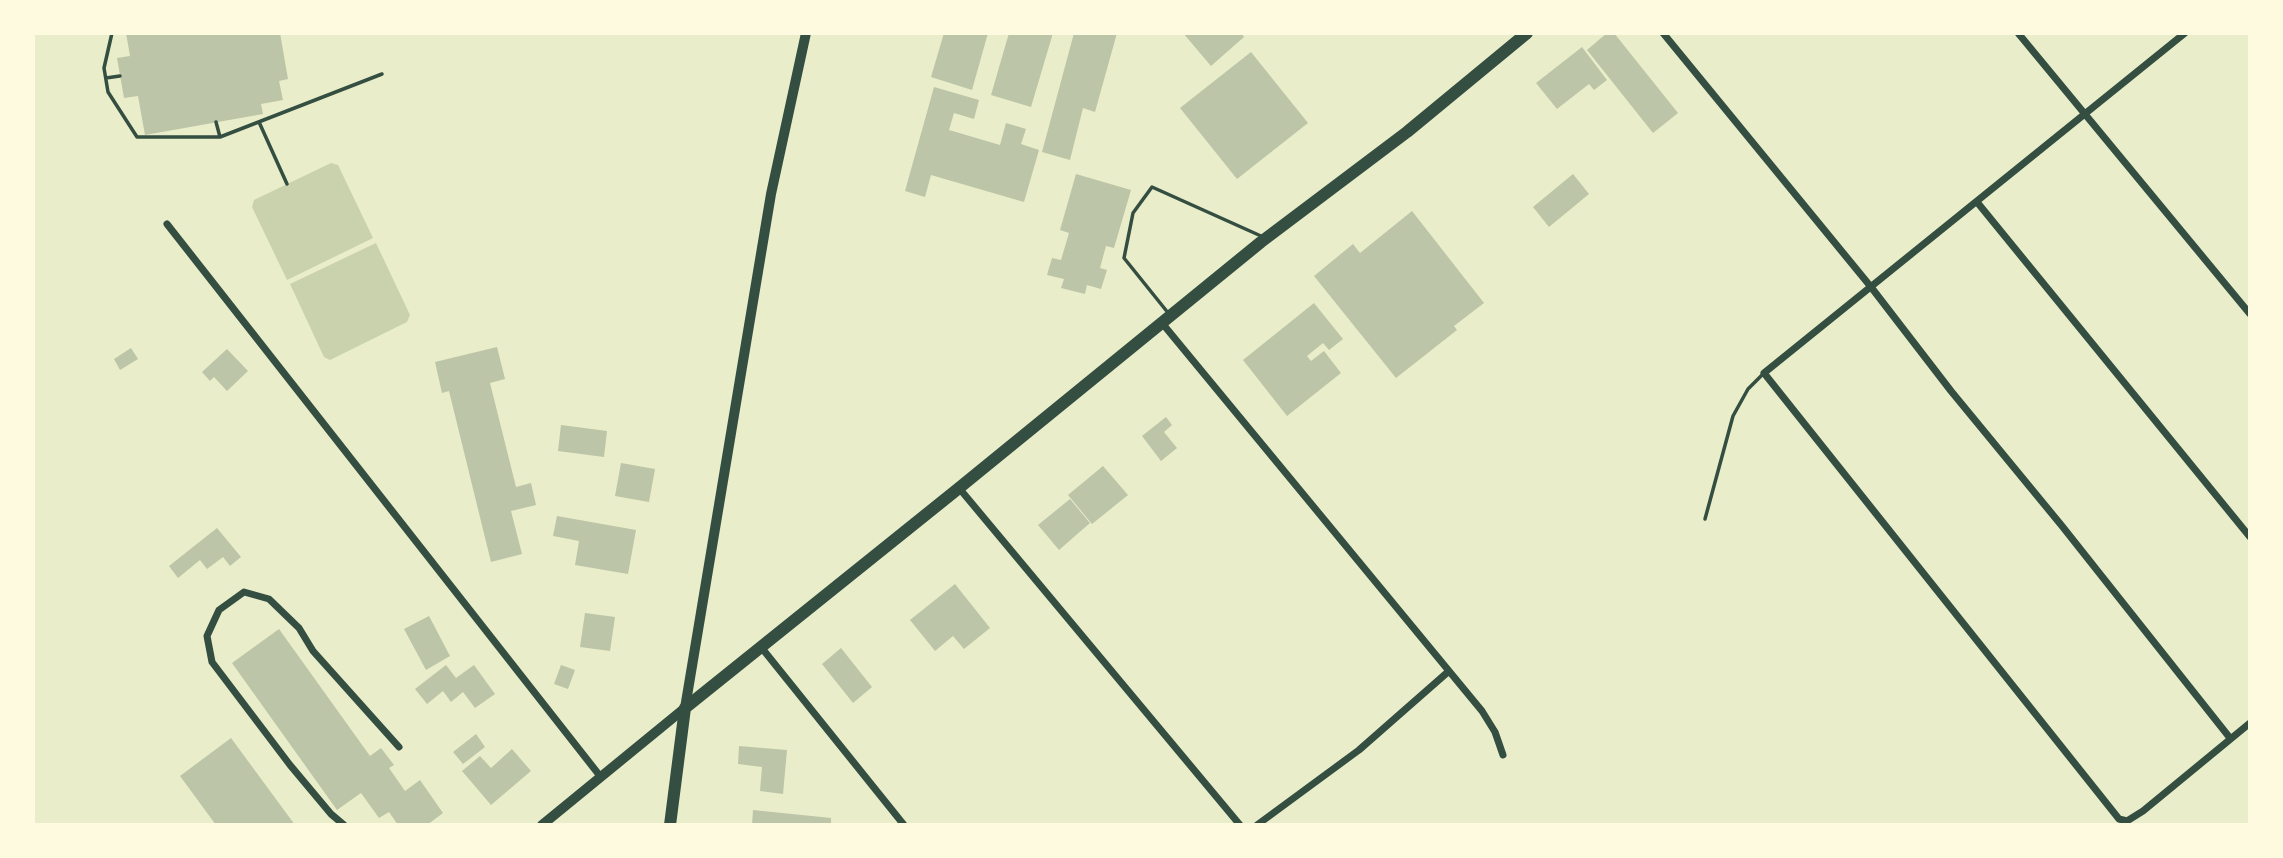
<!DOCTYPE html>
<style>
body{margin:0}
#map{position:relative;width:2283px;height:858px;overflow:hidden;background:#e9edc9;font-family:Cabin,sans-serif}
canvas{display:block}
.frame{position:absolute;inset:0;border:35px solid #fefae0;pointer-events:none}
</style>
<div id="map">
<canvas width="2283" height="858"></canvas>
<div class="frame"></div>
</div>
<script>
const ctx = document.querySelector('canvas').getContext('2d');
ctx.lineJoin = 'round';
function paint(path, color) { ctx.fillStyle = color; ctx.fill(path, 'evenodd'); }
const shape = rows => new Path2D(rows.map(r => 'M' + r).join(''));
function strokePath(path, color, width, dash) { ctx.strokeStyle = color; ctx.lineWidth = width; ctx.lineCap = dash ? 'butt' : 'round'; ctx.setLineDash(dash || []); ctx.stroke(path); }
const green = shape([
 [331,163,338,165,373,238,287,280,252,207,254,200],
 [376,243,410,315,407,322,330,360,324,357,290,284]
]);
const building = shape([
 [126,33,280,33,288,79,279,81,283,100,261,104,263,114,145,135,138,96,124,98,117,58,130,56],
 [944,33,988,33,972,90,931,77],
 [1009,33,1053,33,1031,107,991,95],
 [1074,33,1117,33,1095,112,1083,108,1070,160,1042,152],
 [1183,33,1241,33,1244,37,1211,66],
 [1607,33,1614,33,1678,113,1653,133,1587,50],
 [1582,47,1607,80,1594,90,1589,84,1557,109,1536,83],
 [1251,52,1308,123,1237,179,1180,108],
 [934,87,979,100,974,119,954,113,949,130,1000,145,1006,123,1026,129,1021,144,1039,150,1024,202,931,175,925,197,905,191],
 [1076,174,1131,190,1114,248,1106,246,1100,268,1107,270,1101,289,1087,285,1085,294,1061,288,1064,279,1047,275,1052,258,1061,260,1069,233,1060,230],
 [1573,174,1589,194,1549,227,1533,207],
 [1412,211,1484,303,1454,326,1457,330,1396,378,1314,276,1353,244,1360,253],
 [1314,303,1343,339,1329,350,1323,343,1307,356,1311,361,1324,351,1341,373,1287,416,1243,360],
 [497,347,505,379,490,383,516,487,531,483,536,505,511,511,522,554,491,562,449,391,442,393,435,362],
 [131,348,138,359,120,370,114,359],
 [227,349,248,371,227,391,214,377,210,381,202,372],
 [1166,417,1172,425,1164,432,1177,448,1161,461,1142,436],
 [561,425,607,431,604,457,558,451],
 [621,463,655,469,649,502,615,496],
 [1103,466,1128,495,1092,524,1068,495],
 [1070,499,1090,523,1059,550,1038,525],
 [557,516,636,530,628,574,575,565,579,541,553,536],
 [217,528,241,557,230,566,223,557,207,569,200,560,178,578,169,566],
 [955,584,990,628,964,649,953,636,935,651,910,620],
 [585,613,615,617,610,651,580,647],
 [429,616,450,656,426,670,404,629],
 [279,629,370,756,381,748,394,765,389,768,405,791,420,780,443,813,427,825,398,825,389,812,379,818,361,793,337,810,232,663],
 [841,648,872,687,853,703,822,664],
 [446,665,456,678,474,665,495,694,475,708,463,692,451,702,443,691,427,704,415,689],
 [561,665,575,670,568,689,554,684],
 [476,734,485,747,463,764,453,752],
 [231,738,295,825,216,825,180,776],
 [739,746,787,750,783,794,760,791,762,767,738,764],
 [512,749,531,771,491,805,462,771,480,756,491,768],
 [753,810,831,818,831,825,752,825]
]);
const path = shape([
 [112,33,104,68,108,92,137,137,220,137,382,74],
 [106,78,120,76],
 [216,122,220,137],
 [259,122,287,184]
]);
const service = shape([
 [1169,314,1124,258,1133,213,1152,187,1261,236],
 [1705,519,1733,416,1748,389,1763,374]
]);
const minor = shape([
 [1663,33,1871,287,1951,391,2062,526,2230,738],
 [2018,33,2250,314],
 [2185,33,1764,373,2119,819,2127,821,2143,811,2250,723],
 [1977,202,2250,537],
 [167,224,600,776],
 [1162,323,1482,711,1495,732,1503,755],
 [959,488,1240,825],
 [761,647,904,825],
 [344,825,331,814,290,765,212,662,207,636,219,610,244,592,269,599,299,628,313,651,399,747],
 [1257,825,1359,750,1449,671]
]);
const secondary = shape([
 [542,825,685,708,771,194,806,33]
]);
const primary = shape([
 [670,825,685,708,959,488,1261,242,1407,132,1527,33]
]);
paint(green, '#cad2ad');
paint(building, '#bcc5a7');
strokePath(path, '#344e41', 3.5);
strokePath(service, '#344e41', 3.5);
strokePath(minor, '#344e41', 7);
strokePath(secondary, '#344e41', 10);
strokePath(primary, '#344e41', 12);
</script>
